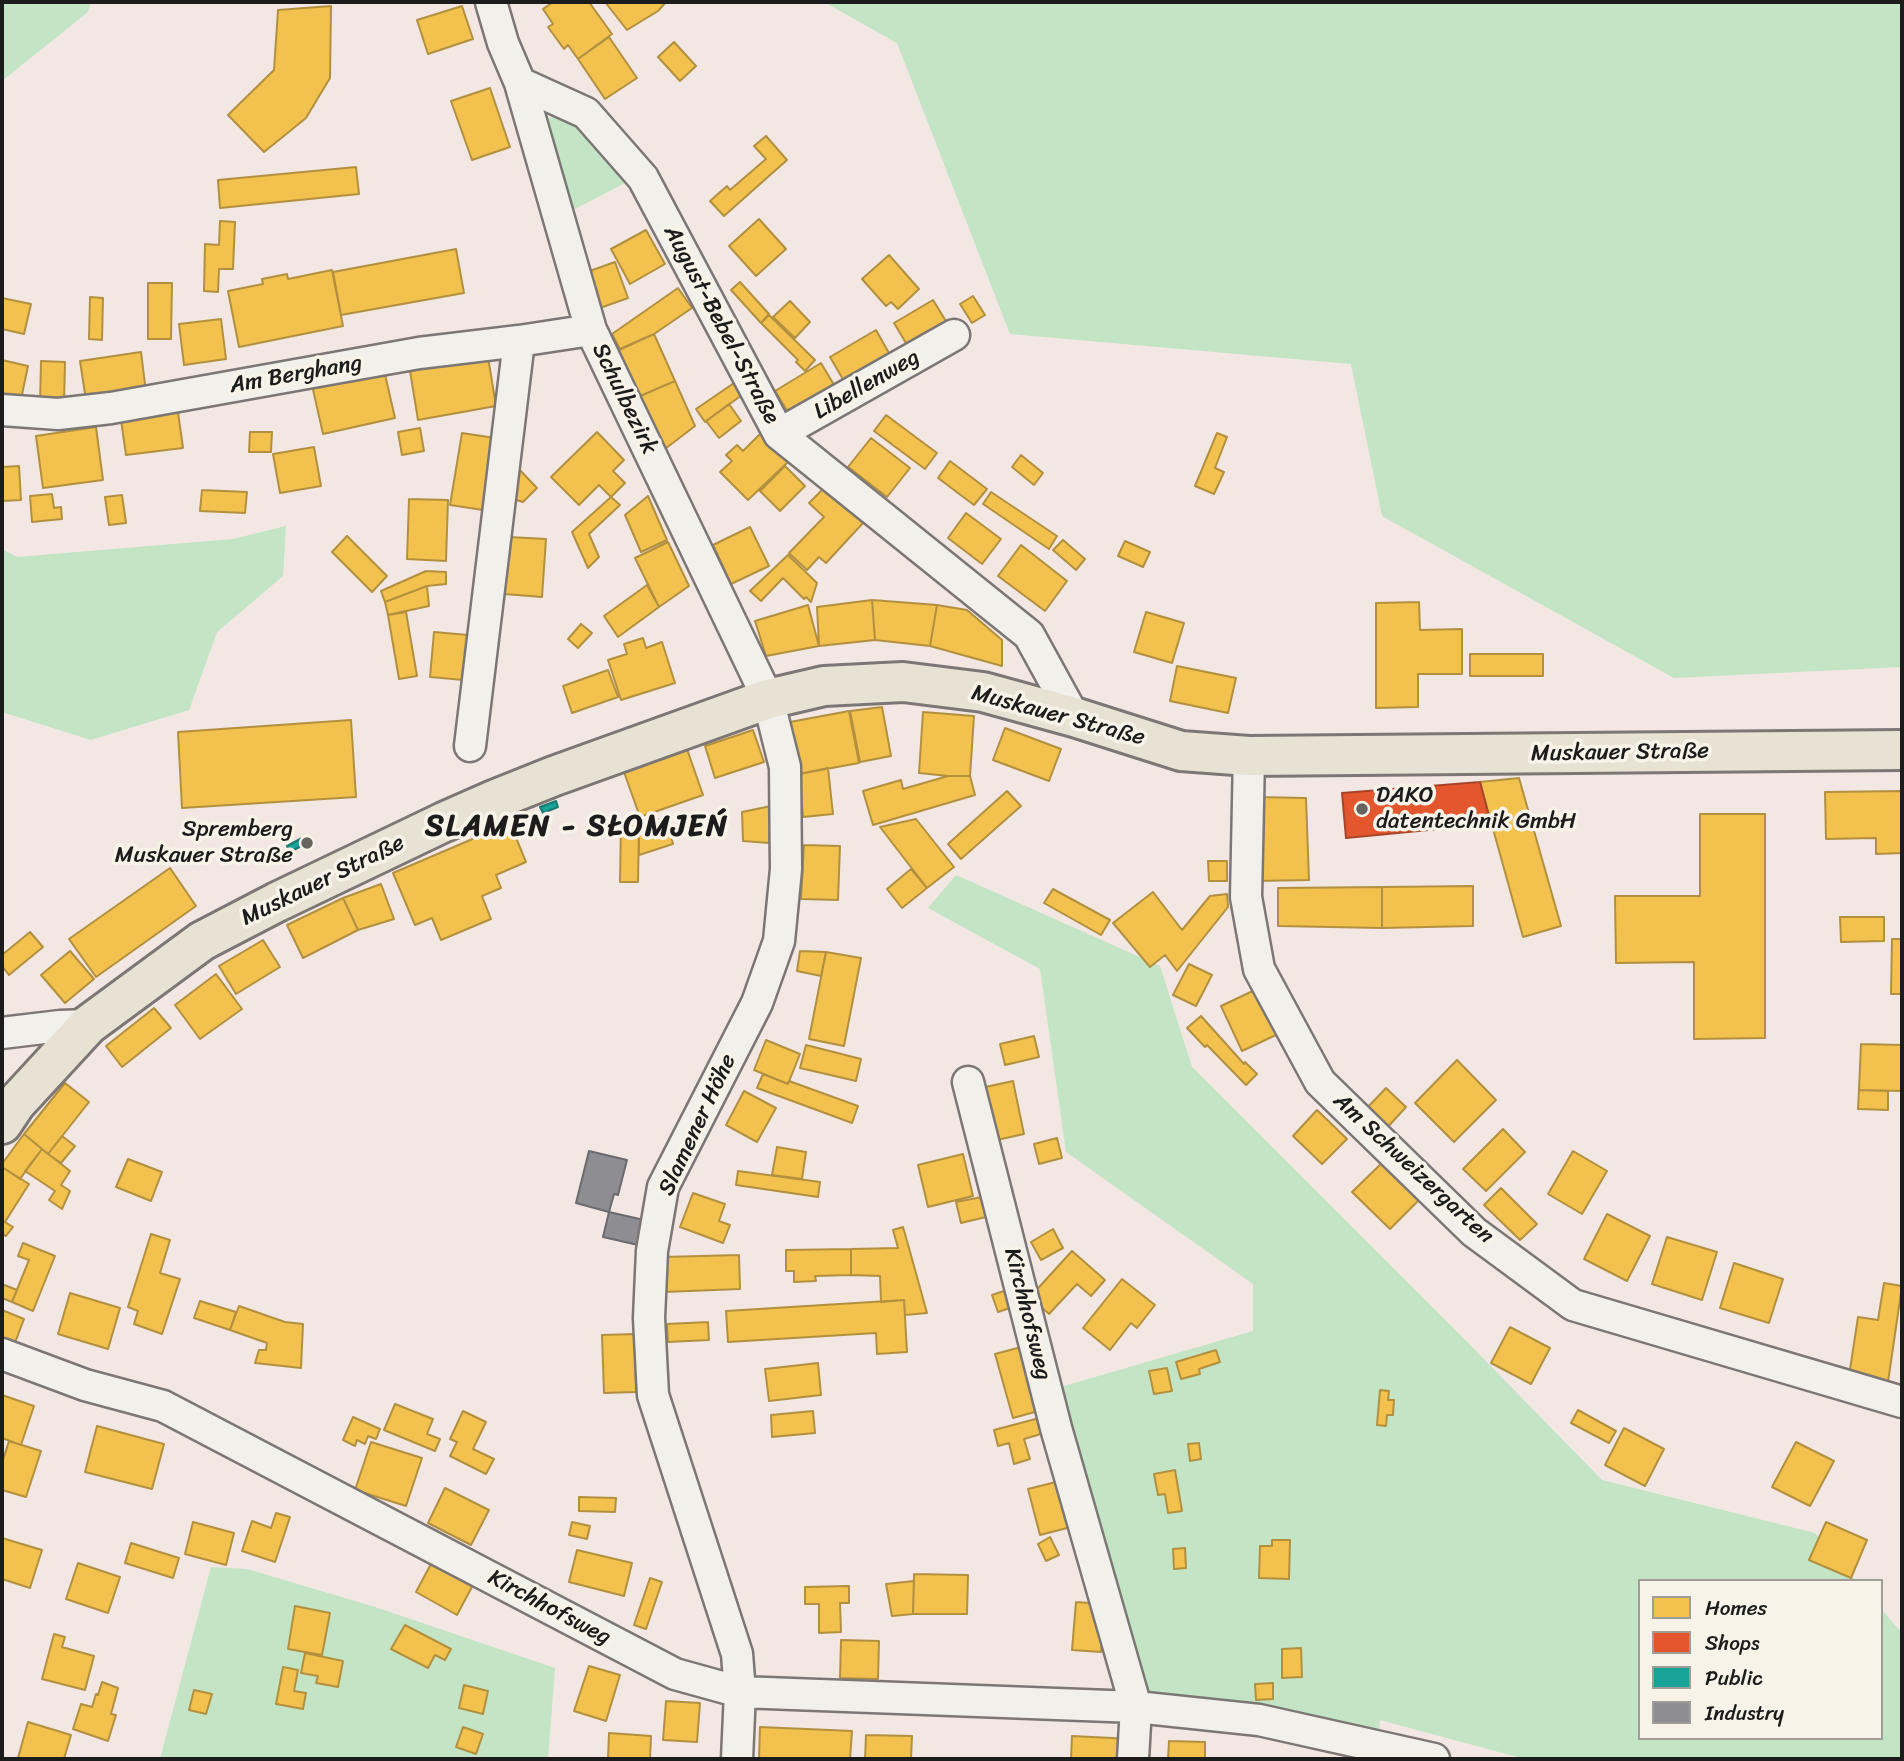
<!DOCTYPE html>
<meta charset="utf-8">
<style>
body{margin:0}
#map{position:relative;width:1904px;height:1761px;overflow:hidden;background:#f2e7e2;font-family:Sriracha,sans-serif}
canvas{display:block}
.frame{position:absolute;inset:0;border:4px solid #1c1c1c;pointer-events:none}
.legend{position:absolute;left:1638px;top:1579px;width:245px;height:161px;box-sizing:border-box;background:#f7f3e8;border:2px solid #9f9d96;margin:0;padding:9px 12px;list-style:none;font-size:21px;color:#1c1c1c}
.legend li{display:flex;align-items:center;gap:14px;height:35px}
.legend b{width:35px;border:2px solid #9f9d96}
</style>
<div id="map">
<canvas width="1904" height="1761"></canvas>
<div class="frame"></div>
<ul class="legend">
<li><b style="height:19px;background:#f2c14e"></b>Homes</li>
<li><b style="height:19px;background:#e4572e"></b>Shops</li>
<li><b style="height:19px;background:#17a398"></b>Public</li>
<li><b style="height:19px;background:#8d8d92"></b>Industry</li>
</ul>
</div>
<script>
const ctx = document.querySelector('canvas').getContext('2d');
ctx.lineJoin = 'round';
function paint(path, color) { ctx.fillStyle = color; ctx.fill(path, 'evenodd'); }
const shape = rows => new Path2D(rows.map(r => 'M' + r).join(''));
function strokePath(path, color, width, dash) { ctx.strokeStyle = color; ctx.lineWidth = width; ctx.lineCap = dash ? 'butt' : 'round'; ctx.setLineDash(dash || []); ctx.stroke(path); }
function drawText(font, color, halo, rows, align = 'center') {
  ctx.font = font + ' Sriracha,sans-serif'; ctx.lineWidth = 7; ctx.setLineDash([]); ctx.textBaseline = 'middle'; ctx.strokeStyle = halo; ctx.fillStyle = color; for (const [text, x, y, turn = 0] of rows) {
    ctx.save(); ctx.translate(x, y); ctx.rotate((+turn || 0) * Math.PI / 180); ctx.textAlign = isNaN(turn) ? turn : align; if (halo) ctx.strokeText(text, 0, 0); ctx.fillText(text, 0, 0); ctx.restore();
  }
}
const green = shape([
 [2,2,91,2,88,12,2,81],
 [824,2,1902,2,1902,667,1674,678,1382,516,1351,364,1010,334,897,43],
 [567,115,584,127,627,182,573,210,540,119],
 [286,526,283,576,217,632,189,710,91,740,2,712,2,549,17,557,233,539],
 [956,875,1160,966,1192,1067,1476,1351,1602,1480,1815,1533,1857,1581,1640,1581,1640,1738,1881,1738,1881,1609,1902,1633,1902,1759,1525,1759,1380,1720,1378,1747,1136,1707,1047,1391,1253,1331,1253,1284,1066,1152,1040,969,928,908],
 [211,1567,247,1569,375,1607,555,1668,548,1759,160,1759]
]);
const homes = shape([
 [553,2,589,2,612,34,578,59,568,45,564,49,548,27,553,24,543,9,553,2],
 [605,2,666,2,658,11,627,30,605,2],
 [331,6,330,78,306,118,264,152,228,115,274,70,278,10,331,6],
 [462,6,473,39,428,54,417,20,462,6],
 [609,37,637,78,605,99,578,59,609,37],
 [674,42,696,66,680,81,658,57,674,42],
 [490,88,510,147,472,160,451,101,490,88],
 [766,136,787,160,724,216,710,201,727,186,730,190,766,159,754,146,766,136],
 [356,167,359,194,220,208,218,180,356,167],
 [759,219,786,249,756,276,729,246,759,219],
 [220,221,235,222,233,269,219,269,218,292,204,291,205,244,219,245,220,221],
 [646,230,665,264,630,284,611,249,646,230],
 [456,249,464,293,341,315,333,272,456,249],
 [889,255,919,289,898,309,891,302,886,306,862,279,889,255],
 [615,262,628,298,600,308,587,272,615,262],
 [332,270,343,326,239,347,228,291,263,284,262,279,287,274,288,279,332,270],
 [740,282,769,314,761,323,731,290,740,282],
 [148,283,172,283,171,339,148,339,148,283],
 [678,288,692,308,654,334,620,349,612,334,678,288],
 [973,296,985,315,972,323,960,304,973,296],
 [90,297,103,298,102,340,89,339,90,297],
 [2,298,31,304,24,334,2,329,2,298],
 [933,300,949,326,910,350,894,323,933,300],
 [790,301,810,322,795,338,773,317,790,301],
 [769,315,815,360,805,371,796,362,798,360,761,323,769,315],
 [221,319,226,359,184,365,179,324,221,319],
 [876,330,894,362,848,388,830,357,876,330],
 [654,334,675,381,638,397,619,350,654,334],
 [141,352,146,392,86,400,80,361,141,352],
 [488,357,496,406,418,420,410,371,488,357],
 [2,360,28,366,20,404,2,400,2,360],
 [41,361,65,362,64,405,40,405,41,361],
 [821,363,840,395,794,422,775,391,821,363],
 [384,370,395,418,323,434,312,385,384,370],
 [675,381,695,426,661,452,638,397,675,381],
 [734,383,742,395,705,422,696,409,734,383],
 [729,404,741,421,719,438,706,421,729,404],
 [178,412,183,448,126,455,121,420,178,412],
 [886,415,937,453,925,469,874,431,886,415],
 [96,427,103,480,43,488,36,436,96,427],
 [420,428,424,451,402,455,398,432,420,428],
 [250,432,272,432,271,452,249,452,250,432],
 [597,432,624,460,613,471,625,483,611,497,599,485,579,505,551,477,597,432],
 [462,433,495,438,483,510,450,505,462,433],
 [1217,433,1227,437,1215,468,1224,472,1214,494,1195,486,1217,433],
 [760,434,788,462,748,500,720,472,732,461,726,455,737,445,743,451,760,434],
 [871,438,910,468,887,497,848,467,871,438],
 [314,447,321,486,280,493,273,454,314,447],
 [1021,455,1043,473,1034,485,1012,467,1021,455],
 [950,461,987,489,974,505,938,478,950,461],
 [515,465,537,488,523,502,510,498,515,465],
 [19,466,21,500,2,501,2,467,19,466],
 [785,466,805,486,780,511,760,491,785,466],
 [825,487,863,523,826,563,819,557,807,570,789,553,824,517,809,503,825,487],
 [202,490,247,492,245,513,200,511,202,490],
 [991,492,1057,536,1049,549,983,504,991,492],
 [52,494,54,508,61,507,62,519,32,522,30,496,52,494],
 [122,495,126,523,109,525,105,497,122,495],
 [648,496,667,540,641,552,625,515,648,496],
 [611,497,620,505,589,534,599,557,588,568,572,532,611,497],
 [409,499,448,500,446,561,407,559,409,499],
 [966,513,1001,539,982,564,948,538,966,513],
 [750,527,769,566,731,584,713,545,750,527],
 [347,536,387,576,372,592,332,552,347,536],
 [509,537,546,539,542,597,504,594,509,537],
 [1063,540,1085,559,1076,570,1053,550,1063,540],
 [1125,541,1150,552,1143,567,1118,556,1125,541],
 [668,542,689,586,659,607,635,558,668,542],
 [1021,545,1067,581,1045,611,998,576,1021,545],
 [788,555,817,583,811,602,806,597,804,599,783,578,761,601,750,591,788,555],
 [426,571,446,572,446,584,427,586,385,602,381,591,426,571],
 [647,585,659,607,618,637,604,616,647,585],
 [427,586,429,606,388,615,385,602,427,586],
 [872,600,875,640,819,646,817,607,872,600],
 [872,600,937,605,930,646,875,640,872,600],
 [1419,602,1420,630,1462,629,1462,674,1418,674,1418,707,1376,708,1376,603,1419,602],
 [808,605,819,646,766,656,755,621,808,605],
 [937,605,967,610,1002,640,1002,666,930,646,937,605],
 [406,612,417,676,399,679,388,615,406,612],
 [1146,612,1184,623,1172,663,1134,652,1146,612],
 [581,624,592,633,578,648,568,639,581,624],
 [434,632,468,635,464,680,430,677,434,632],
 [643,638,646,648,662,642,675,683,621,700,608,660,627,654,624,644,643,638],
 [1470,654,1543,654,1543,676,1470,676,1470,654],
 [1177,666,1236,678,1228,713,1170,701,1177,666],
 [608,670,618,697,572,713,563,686,608,670],
 [882,707,891,756,860,762,850,711,882,707],
 [849,711,859,763,799,774,790,722,849,711],
 [923,712,974,716,970,776,948,776,919,773,923,712],
 [351,720,356,797,182,808,178,732,351,720],
 [1005,728,1061,749,1049,781,993,760,1005,728],
 [753,730,764,762,715,778,705,746,753,730],
 [687,749,703,795,640,817,624,772,687,749],
 [828,768,833,814,803,817,799,774,828,768],
 [948,776,970,776,975,795,873,825,863,791,901,780,903,789,948,776],
 [1519,778,1561,926,1523,937,1480,782,1519,778],
 [1007,791,1021,806,961,859,948,844,1007,791],
 [1902,791,1902,853,1876,854,1876,838,1826,839,1825,792,1902,791],
 [1255,797,1306,798,1309,880,1256,881,1255,797],
 [771,806,769,843,743,841,742,812,771,806],
 [1700,814,1765,814,1765,1038,1694,1039,1694,962,1616,963,1615,896,1700,896,1700,814],
 [666,817,673,844,639,855,639,826,666,817],
 [916,819,954,867,927,888,880,827,916,819],
 [510,823,526,862,496,875,501,888,482,896,491,919,441,940,432,918,415,925,393,873,510,823],
 [621,825,639,826,638,882,620,882,621,825],
 [804,845,840,846,838,900,801,899,804,845],
 [1208,861,1227,861,1227,881,1209,881,1208,861],
 [170,868,196,906,96,977,69,939,170,868],
 [911,869,927,888,902,908,887,889,911,869],
 [381,884,394,919,358,930,343,898,381,884],
 [1473,886,1473,926,1382,928,1382,887,1473,886],
 [1382,887,1382,928,1278,926,1278,888,1382,887],
 [1053,889,1110,920,1101,935,1044,903,1053,889],
 [1153,892,1182,930,1210,896,1227,894,1228,907,1177,971,1165,955,1150,967,1113,923,1153,892],
 [343,898,358,930,303,958,287,925,343,898],
 [1840,917,1884,917,1884,941,1841,942,1840,917],
 [30,932,43,947,9,975,2,966,2,955,30,932],
 [1892,939,1902,939,1902,994,1891,994,1892,939],
 [263,940,280,967,236,994,219,966,263,940],
 [70,951,94,979,65,1003,41,975,70,951],
 [800,951,826,952,821,976,797,971,800,951],
 [826,952,861,958,844,1046,809,1039,826,952],
 [1189,964,1212,975,1196,1006,1173,995,1189,964],
 [216,974,242,1009,200,1039,175,1005,216,974],
 [1257,989,1278,1034,1242,1051,1221,1006,1257,989],
 [154,1008,171,1028,122,1067,106,1046,154,1008],
 [1201,1016,1244,1064,1245,1062,1257,1074,1246,1085,1207,1045,1205,1047,1187,1028,1201,1016],
 [1034,1036,1039,1057,1005,1065,1000,1044,1034,1036],
 [766,1040,800,1054,788,1084,754,1070,766,1040],
 [1861,1044,1902,1045,1902,1091,1859,1090,1861,1044],
 [806,1045,861,1059,856,1081,800,1068,806,1045],
 [1457,1060,1496,1100,1454,1142,1415,1103,1457,1060],
 [763,1074,788,1084,789,1081,858,1106,852,1123,757,1088,763,1074],
 [1013,1081,1024,1134,988,1142,976,1089,1013,1081],
 [65,1083,89,1102,48,1154,24,1134,65,1083],
 [1386,1088,1406,1107,1386,1129,1366,1109,1386,1088],
 [1859,1090,1888,1091,1888,1110,1858,1109,1859,1090],
 [744,1091,776,1108,757,1142,726,1125,744,1091],
 [1317,1110,1347,1139,1322,1164,1293,1136,1317,1110],
 [1503,1129,1525,1152,1486,1191,1463,1169,1503,1129],
 [24,1134,42,1149,20,1179,2,1167,2,1164,24,1134],
 [62,1136,75,1146,61,1163,48,1154,62,1136],
 [1057,1138,1062,1158,1039,1164,1034,1144,1057,1138],
 [777,1147,806,1152,802,1179,772,1175,777,1147],
 [42,1149,70,1171,61,1185,70,1191,62,1209,49,1200,55,1191,25,1171,42,1149],
 [1573,1151,1607,1171,1582,1214,1548,1194,1573,1151],
 [963,1154,973,1196,928,1207,918,1165,963,1154],
 [128,1159,162,1172,151,1201,116,1187,128,1159],
 [1386,1159,1423,1196,1390,1229,1352,1192,1386,1159],
 [2,1167,29,1184,5,1222,13,1227,6,1236,2,1234,2,1167],
 [738,1171,820,1182,818,1197,736,1185,738,1171],
 [1501,1188,1537,1224,1520,1240,1484,1205,1501,1188],
 [693,1193,725,1204,719,1221,730,1225,723,1243,680,1227,693,1193],
 [982,1197,986,1217,961,1223,956,1202,982,1197],
 [1607,1214,1650,1236,1627,1281,1584,1259,1607,1214],
 [903,1227,909,1248,927,1313,905,1315,904,1300,881,1302,880,1276,851,1275,851,1249,898,1248,893,1230,903,1227],
 [1053,1229,1063,1248,1041,1260,1031,1242,1053,1229],
 [151,1234,170,1240,160,1273,180,1279,162,1334,134,1324,138,1311,128,1307,151,1234],
 [1667,1237,1717,1252,1702,1300,1652,1284,1667,1237],
 [23,1243,55,1256,33,1311,12,1302,29,1260,18,1256,23,1243],
 [851,1249,851,1275,815,1276,816,1281,794,1282,794,1271,786,1271,786,1250,851,1249],
 [1072,1251,1105,1280,1091,1296,1077,1284,1049,1314,1030,1297,1072,1251],
 [739,1255,740,1289,664,1292,663,1257,739,1255],
 [1734,1263,1783,1279,1769,1323,1720,1308,1734,1263],
 [1122,1279,1155,1305,1137,1328,1131,1323,1110,1350,1083,1328,1122,1279],
 [1884,1283,1902,1286,1888,1382,1849,1376,1858,1317,1878,1320,1884,1283],
 [2,1284,17,1290,12,1302,2,1298,2,1284],
 [1010,1289,1016,1306,998,1312,992,1295,1010,1289],
 [70,1293,120,1308,108,1349,58,1334,70,1293],
 [904,1300,907,1352,877,1354,876,1333,728,1342,726,1311,904,1300],
 [200,1301,236,1312,230,1330,194,1318,200,1301],
 [239,1306,285,1322,303,1324,301,1368,255,1363,259,1350,266,1350,267,1343,230,1330,239,1306],
 [2,1310,24,1319,13,1348,2,1343,2,1310],
 [708,1322,709,1340,668,1342,667,1324,708,1322],
 [1510,1327,1550,1348,1531,1384,1491,1363,1510,1327],
 [635,1334,636,1392,604,1393,602,1335,635,1334],
 [1025,1346,1042,1410,1013,1418,995,1354,1025,1346],
 [1216,1350,1220,1362,1199,1369,1200,1374,1181,1379,1176,1362,1216,1350],
 [818,1363,821,1395,769,1401,765,1369,818,1363],
 [1167,1368,1172,1391,1154,1394,1149,1371,1167,1368],
 [1380,1390,1389,1391,1388,1400,1394,1400,1393,1415,1387,1415,1386,1426,1377,1425,1380,1390],
 [2,1395,34,1406,21,1445,2,1438,2,1395],
 [395,1404,433,1419,427,1434,440,1439,435,1451,384,1430,395,1404],
 [1578,1410,1616,1431,1609,1443,1571,1423,1578,1410],
 [463,1411,486,1422,473,1449,494,1459,486,1474,450,1456,457,1442,450,1439,463,1411],
 [813,1411,815,1433,772,1437,771,1415,813,1411],
 [1047,1416,1051,1431,1024,1439,1030,1459,1014,1464,1009,1443,998,1446,994,1430,1047,1416],
 [353,1417,380,1429,376,1439,368,1436,365,1444,357,1440,355,1446,343,1440,353,1417],
 [97,1426,164,1444,152,1489,85,1472,97,1426],
 [1624,1428,1664,1449,1645,1486,1605,1465,1624,1428],
 [9,1441,41,1451,26,1497,2,1490,2,1463,9,1441],
 [371,1442,422,1458,406,1506,355,1490,371,1442],
 [1796,1442,1834,1461,1810,1506,1772,1487,1796,1442],
 [1199,1443,1201,1459,1190,1461,1188,1444,1199,1443],
 [1175,1470,1182,1511,1168,1513,1165,1494,1158,1495,1154,1474,1175,1470],
 [1064,1480,1075,1526,1040,1535,1028,1489,1064,1480],
 [445,1488,489,1510,471,1545,428,1523,445,1488],
 [579,1497,616,1498,615,1512,579,1511,579,1497],
 [276,1513,290,1517,275,1562,242,1551,252,1521,271,1528,276,1513],
 [193,1522,234,1533,226,1565,185,1554,193,1522],
 [572,1522,590,1526,587,1539,569,1535,572,1522],
 [1826,1522,1867,1540,1851,1578,1809,1560,1826,1522],
 [1050,1537,1059,1555,1046,1561,1038,1544,1050,1537],
 [2,1538,42,1550,30,1588,2,1579,2,1538],
 [1272,1540,1290,1540,1289,1579,1259,1578,1260,1546,1272,1546,1272,1540],
 [131,1543,179,1558,173,1578,125,1563,131,1543],
 [1185,1548,1186,1568,1174,1569,1173,1549,1185,1548],
 [577,1550,632,1563,624,1596,569,1582,577,1550],
 [432,1562,473,1585,457,1615,416,1592,432,1562],
 [78,1563,120,1577,108,1613,66,1599,78,1563],
 [914,1574,968,1575,967,1614,913,1614,914,1574],
 [650,1578,662,1582,646,1629,634,1625,650,1578],
 [914,1581,913,1614,892,1616,886,1584,914,1581],
 [849,1586,849,1603,840,1603,841,1632,819,1633,819,1604,805,1604,805,1587,849,1586],
 [1076,1602,1105,1604,1101,1652,1072,1650,1076,1602],
 [295,1606,330,1613,322,1655,288,1649,295,1606],
 [405,1625,451,1649,445,1660,435,1655,428,1668,391,1649,405,1625],
 [54,1634,65,1637,62,1647,94,1656,85,1690,42,1679,54,1634],
 [841,1640,879,1641,878,1679,840,1678,841,1640],
 [1301,1648,1302,1677,1282,1678,1282,1649,1301,1648],
 [305,1653,343,1661,338,1687,316,1683,318,1676,301,1673,305,1653],
 [589,1666,620,1675,606,1721,574,1711,589,1666],
 [283,1667,298,1670,294,1691,306,1693,303,1709,276,1704,283,1667],
 [102,1682,118,1688,111,1714,116,1715,108,1741,73,1729,81,1704,92,1707,96,1694,98,1695,102,1682],
 [1273,1683,1273,1699,1256,1700,1255,1684,1273,1683],
 [464,1685,488,1691,483,1714,459,1708,464,1685],
 [194,1690,212,1694,206,1714,189,1710,194,1690],
 [666,1701,700,1703,697,1742,663,1740,666,1701],
 [28,1722,71,1735,64,1759,18,1758,28,1722],
 [463,1727,483,1734,476,1754,456,1747,463,1727],
 [760,1727,852,1731,850,1759,759,1759,760,1727],
 [609,1733,651,1736,650,1759,608,1759,609,1733],
 [866,1735,912,1736,911,1759,865,1759,866,1735],
 [1072,1736,1132,1739,1131,1759,1071,1759,1072,1736],
 [1169,1741,1205,1742,1205,1759,1168,1759,1169,1741]
]);
const shops = shape([
 [1480,782,1491,824,1346,838,1342,793,1480,782]
]);
const public = shape([
 [556,801,558,807,543,813,540,807,556,801],
 [302,838,305,844,290,852,287,846,302,838]
]);
const industry = shape([
 [589,1151,627,1160,618,1195,614,1194,609,1212,576,1203,589,1151],
 [609,1212,644,1220,638,1245,603,1237,609,1212]
]);
const minor = shape([
 [491,2,503,43,520,83,591,330,768,699,785,767,786,869,779,941,757,1003,663,1187,652,1251,649,1318,653,1395,737,1654,740,1692,737,1759],
 [520,83,586,113,643,178,779,434,1029,635,1074,717],
 [2,410,58,414,111,408,419,353,519,341,591,330],
 [779,434,954,335],
 [470,746,519,341],
 [1249,756,1246,897,1259,969,1320,1082,1474,1232,1573,1305,1902,1402],
 [2,1033,60,1026,88,1025],
 [968,1082,1056,1428,1136,1707,1133,1759],
 [2,1354,85,1385,163,1406,675,1674,740,1692,1136,1707,1259,1720,1434,1759]
]);
const major = shape([
 [2,1124,16,1103,88,1025,202,941,277,902,444,822,494,800,554,776,768,699,824,686,903,682,983,692,1074,717,1181,751,1249,756,1902,750]
]);
const markers = [
 [1362,809,7,"#676361"],
 [307,843,7,"#676361"]
];
const streetNames = [
 ["August-Bebel-Straße",721,325,62],
 ["Am Berghang",296,375,-10],
 ["Libellenweg",867,385,-30],
 ["Schulbezirk",624,399,64],
 ["Muskauer Straße",1058,716,15],
 ["Muskauer Straße",1620,753,-1],
 ["Muskauer Straße",323,881,-26],
 ["Slamener Höhe",698,1125,-65],
 ["Am Schweizergarten",1413,1169,43],
 ["Kirchhofsweg",1027,1314,76],
 ["Kirchhofsweg",549,1608,28]
];
const poiNames = [
 ["DAKO",1376,796],
 ["datentechnik GmbH",1376,822],
 ["Spremberg",293,830,"right"],
 ["Muskauer Straße",293,856,"right"]
];
const districtNames = [
 ["SLAMEN - SŁOMJEŃ",577,827]
];
paint(green, '#c3e4c5');
paint(homes, '#f2c14e');
strokePath(homes, '#b2903f', 2);
paint(shops, '#e4572e');
strokePath(shops, '#a84529', 2);
paint(public, '#17a398');
strokePath(public, '#187a73', 2);
paint(industry, '#8d8d92');
strokePath(industry, '#6b6b6f', 2);
strokePath(minor, '#7c7775', 35);
strokePath(major, '#7c7775', 44);
strokePath(minor, '#f2f0eb', 30);
strokePath(major, '#e8e2d4', 38);
for (const [x, y, r, color] of markers) { const dot = new Path2D(); dot.arc(x, y, r, 0, 2 * Math.PI); ctx.fillStyle = color; ctx.fill(dot); strokePath(dot, '#f7f3e8', 2.5); }
drawText('23px', '#1c1c1c', '#f7f3e8', streetNames);
drawText('23px', '#1c1c1c', '#f7f3e8', poiNames, 'left');
ctx.letterSpacing = '2px';
drawText('bold 30px', '#1c1c1c', '#f7f3e8', districtNames);
ctx.letterSpacing = '0px';
</script>
